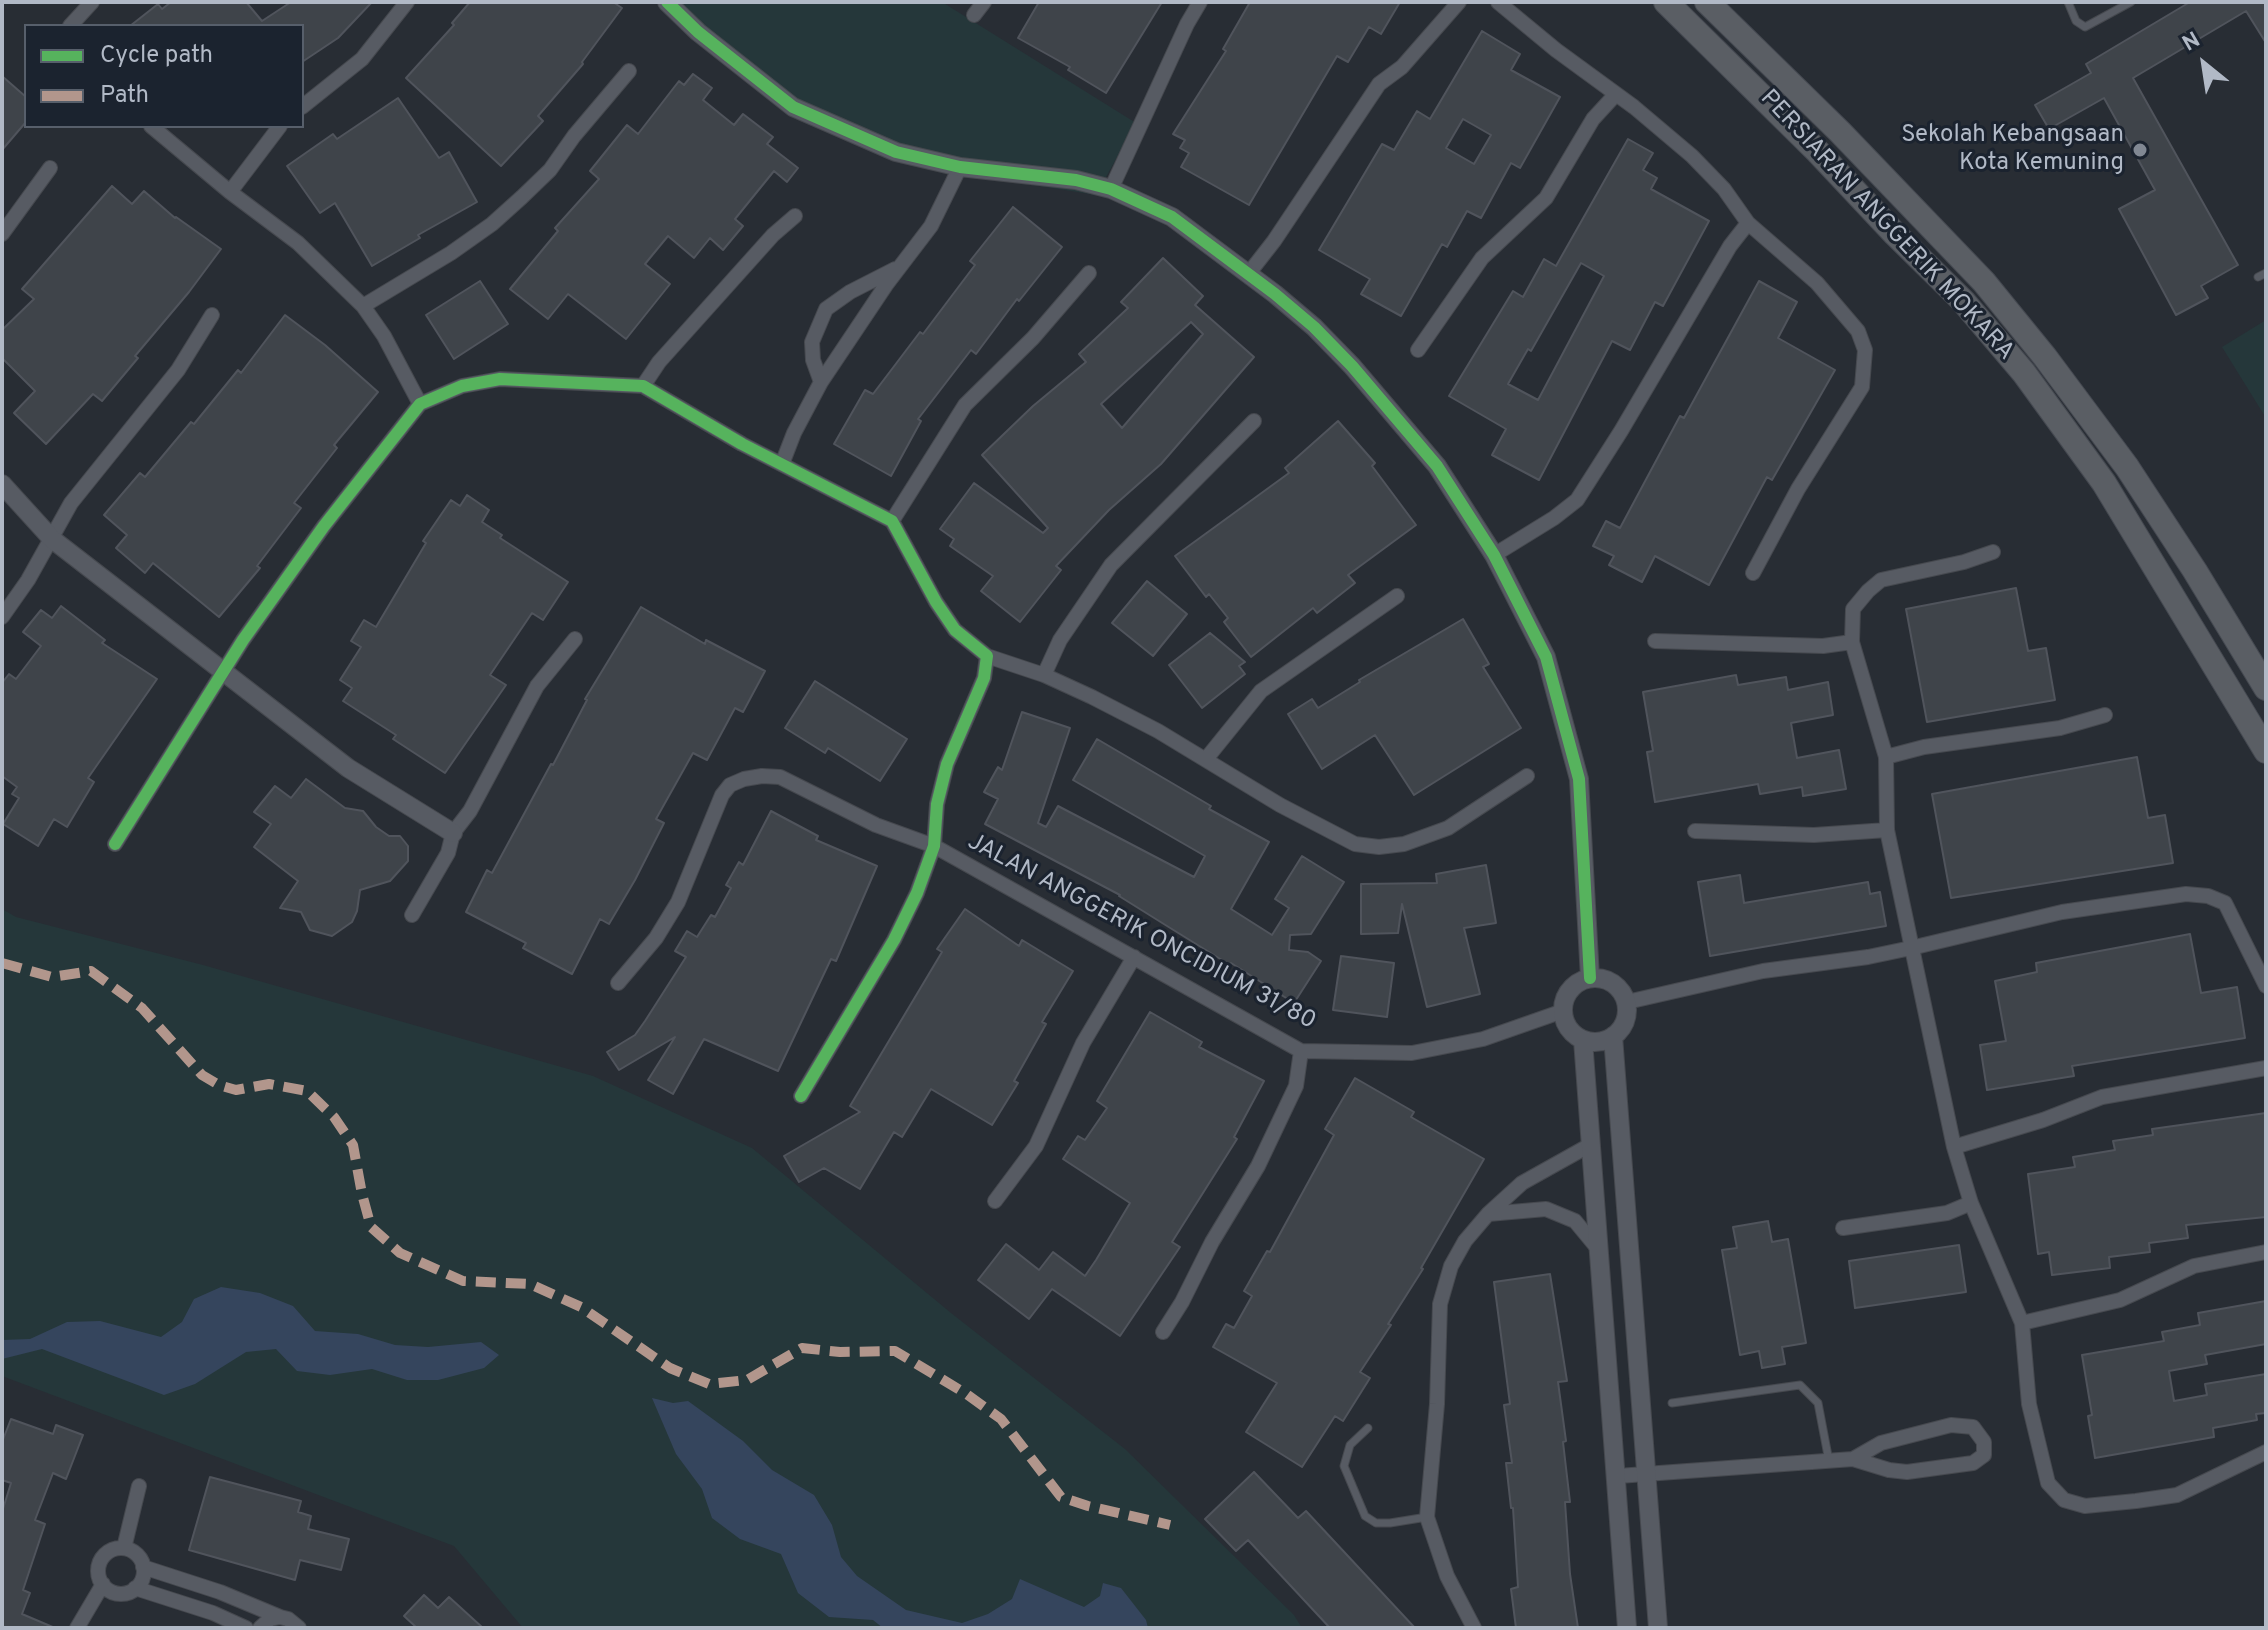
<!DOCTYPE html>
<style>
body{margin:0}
#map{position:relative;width:2268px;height:1630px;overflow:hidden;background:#282d34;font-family:Overpass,sans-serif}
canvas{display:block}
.frame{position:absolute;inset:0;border:4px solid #b1b9c6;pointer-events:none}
.legend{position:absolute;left:24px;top:24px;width:280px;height:104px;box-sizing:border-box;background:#1b232f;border:2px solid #575f6b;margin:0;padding:10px 14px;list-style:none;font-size:24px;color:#b1b9c6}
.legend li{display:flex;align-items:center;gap:16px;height:40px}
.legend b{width:40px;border:2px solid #575f6b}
.north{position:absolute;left:2164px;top:24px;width:80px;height:80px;-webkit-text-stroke:6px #1b232f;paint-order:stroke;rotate:330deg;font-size:22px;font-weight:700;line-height:32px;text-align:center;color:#b1b9c6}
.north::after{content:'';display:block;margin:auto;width:28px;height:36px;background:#b1b9c6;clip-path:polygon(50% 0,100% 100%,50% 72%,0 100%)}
</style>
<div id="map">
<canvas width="2268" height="1630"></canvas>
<div class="frame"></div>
<ul class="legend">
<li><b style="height:10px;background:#56b35d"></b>Cycle path</li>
<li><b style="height:10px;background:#b2968c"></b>Path</li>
</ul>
<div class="north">N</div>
</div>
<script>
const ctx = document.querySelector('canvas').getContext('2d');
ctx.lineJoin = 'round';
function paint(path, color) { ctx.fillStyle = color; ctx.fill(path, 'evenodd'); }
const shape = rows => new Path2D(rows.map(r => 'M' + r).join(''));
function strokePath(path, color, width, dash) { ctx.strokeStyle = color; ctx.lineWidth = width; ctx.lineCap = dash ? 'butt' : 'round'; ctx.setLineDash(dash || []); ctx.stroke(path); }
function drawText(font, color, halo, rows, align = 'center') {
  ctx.font = font + ' Overpass,sans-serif'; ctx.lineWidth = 6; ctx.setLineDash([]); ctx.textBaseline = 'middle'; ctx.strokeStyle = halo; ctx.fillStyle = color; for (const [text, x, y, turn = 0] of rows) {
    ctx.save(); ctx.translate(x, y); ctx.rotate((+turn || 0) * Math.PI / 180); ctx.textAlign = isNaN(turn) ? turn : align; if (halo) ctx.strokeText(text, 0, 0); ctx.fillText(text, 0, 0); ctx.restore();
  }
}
const green = shape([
 [665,2,942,2,1136,123,1096,195,983,177,793,105],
 [2266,320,2266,418,2222,347],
 [2,909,16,917,203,965,593,1076,752,1148,951,1313,1125,1449,1294,1615,1302,1628,523,1628,454,1546,2,1376]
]);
const water = shape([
 [221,1287,260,1293,293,1306,315,1331,358,1334,395,1345,428,1347,481,1342,499,1355,484,1368,438,1380,407,1380,372,1369,330,1375,297,1371,276,1349,246,1352,195,1384,164,1395,42,1349,2,1359,2,1340,30,1339,67,1322,100,1321,161,1337,182,1322,194,1299],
 [652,1398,673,1403,688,1401,743,1441,772,1470,814,1495,832,1525,841,1557,857,1576,906,1610,962,1623,988,1614,1012,1599,1020,1579,1084,1607,1100,1596,1103,1583,1121,1588,1146,1620,1148,1628,883,1628,873,1620,829,1617,798,1593,781,1554,740,1539,712,1518,702,1489,676,1454]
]);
const building = shape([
 [171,2,246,2,262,21,291,2,372,2,338,38,302,62,302,26,130,26,158,4,162,9,171,2],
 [470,2,613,2,622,8,582,62,583,64,538,116,543,121,501,166,406,78,454,25,452,23,470,2],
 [1039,2,1162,2,1106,93,1068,70,1070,67,1018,38,1039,2],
 [1250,2,1400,2,1381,34,1369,27,1348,62,1337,56,1249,205,1181,167,1189,153,1180,148,1185,140,1173,134,1226,51,1223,49,1250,2],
 [2190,2,2266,2,2266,43,2246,11,2133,78,2238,265,2201,286,2208,298,2176,315,2119,209,2155,190,2104,98,2049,129,2035,105,2091,73,2086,64,2190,2],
 [1482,31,1520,54,1511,70,1560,97,1520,168,1511,163,1481,218,1467,211,1447,247,1442,244,1401,316,1361,294,1370,279,1319,250,1382,144,1394,150,1417,111,1430,119,1482,31],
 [1463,119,1491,135,1474,164,1446,148,1463,119],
 [693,74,712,88,703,100,734,125,743,114,773,137,767,144,798,168,787,182,774,171,735,219,743,226,723,250,710,238,694,258,668,236,645,264,670,284,626,339,568,294,548,319,510,289,558,231,555,228,599,179,590,171,627,125,638,134,679,81,684,85,693,74],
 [2,76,26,97,26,122,2,150,2,76],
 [398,98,439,158,449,152,477,202,418,235,420,238,372,266,335,203,320,213,287,166,333,134,337,139,398,98],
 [1628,139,1653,153,1643,170,1657,178,1651,189,1709,221,1663,306,1655,302,1630,350,1612,341,1539,480,1492,455,1506,429,1449,396,1513,291,1523,297,1544,259,1556,266,1628,139],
 [1581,263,1604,276,1538,400,1508,384,1528,349,1531,351,1581,263],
 [112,186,132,204,144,191,175,218,176,217,221,249,189,292,135,356,138,358,102,401,93,394,46,444,14,413,35,391,2,358,2,330,34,299,22,289,112,186],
 [1013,207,1062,247,1019,301,1017,299,976,354,971,350,918,419,921,421,891,476,834,444,865,390,873,394,920,332,923,334,975,265,970,261,1013,207],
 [1163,258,1203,296,1195,305,1254,357,1161,464,1109,510,1056,566,1061,570,1020,622,981,591,993,576,950,546,954,539,940,529,974,483,1043,533,1048,528,982,455,1033,406,1086,362,1079,354,1128,308,1121,302,1163,258],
 [1191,322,1203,334,1122,428,1101,404,1191,322],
 [480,281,508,324,454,359,426,315,480,281],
 [1759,281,1797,302,1778,338,1835,370,1772,480,1767,477,1709,585,1655,556,1642,582,1609,565,1614,556,1593,546,1606,521,1620,528,1680,416,1684,418,1759,281],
 [285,315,325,345,378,392,334,445,337,448,294,503,301,508,257,566,260,568,219,617,153,563,145,573,116,548,127,535,104,515,140,473,145,477,191,422,194,424,238,370,241,373,285,315],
 [1338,421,1375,463,1372,466,1416,525,1348,575,1355,583,1317,613,1313,608,1251,657,1224,622,1228,618,1209,594,1206,597,1175,556,1289,473,1285,468,1338,421],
 [467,495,489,510,482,522,502,535,500,538,568,582,543,620,532,613,490,675,506,685,445,773,393,739,396,735,343,701,352,688,340,680,361,647,351,641,364,620,376,627,426,543,423,541,451,500,460,506,467,495],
 [1147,581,1187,614,1153,656,1112,623,1147,581],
 [2016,588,2028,651,2046,648,2055,700,1927,722,1906,609,2016,588],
 [61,606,105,640,102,643,157,679,88,778,94,782,67,827,54,819,38,846,3,824,19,798,12,794,17,787,2,776,2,683,9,674,16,679,41,646,23,632,41,610,52,618,61,606],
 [641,607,705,644,706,640,765,671,743,712,735,708,707,760,693,753,656,819,664,823,635,880,609,924,600,919,572,974,523,948,526,943,466,912,487,870,492,873,551,764,553,765,587,700,585,699,641,607],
 [1463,619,1489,664,1483,667,1521,728,1414,795,1375,735,1322,769,1288,714,1312,699,1318,708,1360,682,1359,680,1463,619],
 [1210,633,1245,662,1239,666,1245,674,1202,708,1169,665,1210,633],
 [1736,675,1738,685,1786,677,1788,690,1828,682,1833,715,1791,723,1797,758,1839,750,1846,789,1803,796,1802,787,1760,794,1758,784,1655,802,1647,752,1653,751,1643,692,1736,675],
 [815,681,907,739,880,781,828,748,825,753,785,728,815,681],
 [1022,712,1070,728,1038,823,1046,827,1058,806,1194,877,1205,856,1073,780,1097,739,1211,806,1209,809,1269,842,1231,909,1272,935,1289,908,1275,899,1302,856,1344,882,1311,934,1290,935,1289,950,1308,952,1321,961,1294,1003,1231,963,1230,965,1167,926,1119,896,1120,895,985,824,998,799,984,792,998,767,1002,770,1022,712],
 [2137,757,2148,818,2165,815,2173,863,1951,898,1932,794,2137,757],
 [306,779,345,808,363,811,376,827,389,836,400,836,408,846,408,861,390,881,360,890,357,911,352,922,332,936,310,930,301,912,280,908,298,881,254,847,271,824,254,812,275,786,291,798,306,779],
 [771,811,818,836,816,840,877,866,836,961,831,959,778,1071,704,1039,673,1094,648,1080,675,1037,619,1070,607,1052,635,1035,645,1021,686,957,675,951,687,931,697,937,711,915,715,917,731,888,726,885,739,862,743,865,771,811],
 [1486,865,1496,923,1464,928,1480,994,1427,1007,1402,904,1398,933,1361,934,1361,884,1437,883,1436,874,1486,865],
 [1740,875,1744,903,1868,882,1870,894,1880,892,1886,926,1710,956,1698,882,1740,875],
 [965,909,1019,946,1022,940,1073,971,1042,1022,1046,1024,1014,1081,1018,1083,992,1125,931,1089,902,1137,894,1132,860,1189,824,1168,799,1182,784,1156,860,1112,850,1106,942,952,937,949,965,909],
 [2190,934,2201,993,2237,987,2245,1038,2072,1066,2074,1076,1987,1090,1980,1045,2006,1041,1995,981,2037,972,2036,963,2190,934],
 [1341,956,1394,963,1387,1017,1333,1010,1341,956],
 [1150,1012,1202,1042,1199,1047,1264,1081,1234,1137,1237,1139,1172,1242,1180,1247,1120,1336,1052,1289,1029,1319,978,1280,1006,1244,1039,1270,1053,1252,1085,1276,1096,1260,1130,1203,1063,1159,1078,1136,1085,1140,1107,1108,1097,1101,1150,1012],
 [1355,1078,1414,1112,1411,1117,1484,1159,1421,1268,1423,1269,1388,1324,1391,1325,1360,1372,1370,1378,1343,1421,1335,1416,1302,1467,1246,1432,1277,1383,1213,1347,1226,1324,1234,1328,1252,1296,1244,1291,1267,1251,1270,1252,1334,1135,1325,1129,1355,1078],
 [2266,1113,2266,1217,2186,1225,2188,1238,2149,1243,2150,1252,2109,1257,2110,1268,2052,1275,2049,1252,2038,1254,2028,1174,2075,1167,2073,1157,2115,1150,2113,1141,2153,1135,2152,1129,2266,1113],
 [1768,1221,1772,1242,1788,1239,1806,1343,1782,1347,1785,1364,1762,1368,1759,1351,1740,1355,1722,1250,1737,1248,1733,1227,1768,1221],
 [1959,1245,1966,1292,1855,1308,1849,1261,1959,1245],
 [1550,1274,1567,1381,1558,1382,1566,1441,1563,1442,1570,1502,1565,1502,1570,1574,1578,1628,1516,1628,1511,1589,1518,1587,1513,1508,1511,1508,1506,1463,1512,1463,1504,1405,1510,1404,1494,1282,1550,1274],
 [2266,1301,2266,1344,2205,1355,2207,1364,2169,1371,2174,1401,2207,1395,2205,1384,2266,1374,2266,1413,2256,1414,2257,1420,2213,1428,2214,1437,2095,1458,2088,1416,2092,1415,2082,1355,2164,1341,2162,1332,2200,1325,2198,1313,2266,1301],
 [11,1419,53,1434,56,1425,83,1435,66,1479,53,1473,35,1520,45,1524,23,1590,30,1593,22,1614,55,1628,2,1628,2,1512,11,1483,2,1480,2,1442,11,1419],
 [1254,1472,1298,1518,1306,1511,1415,1628,1330,1628,1248,1540,1236,1551,1205,1519,1254,1472],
 [210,1477,301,1501,298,1512,311,1516,308,1529,349,1539,341,1570,300,1560,295,1580,189,1550,210,1477],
 [424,1595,438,1608,449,1597,483,1628,417,1628,404,1616,424,1595]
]);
const service = shape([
 [2068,2,2076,21,2085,27,2131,2],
 [2258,277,2266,273],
 [1672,1403,1800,1385,1818,1403,1829,1461],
 [1368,1428,1350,1445,1344,1466,1365,1516,1376,1523,1390,1523,1427,1517]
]);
const minor = shape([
 [1498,2,1556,50,1634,107,1692,156,1724,189,1748,223,1817,283,1858,331,1865,350,1862,387,1798,489,1753,573],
 [974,15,984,2],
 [70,26,92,2],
 [302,107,362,59,407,2],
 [151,126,230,192,298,243,363,306,384,336,420,404],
 [1111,189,1187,24,1200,2],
 [230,192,280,126],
 [2,234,50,168],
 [1249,273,1274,241,1379,84,1402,67,1459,2],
 [363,306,451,253,492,224,522,197,550,170,574,136,629,71],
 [1418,350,1482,258,1546,198,1593,119,1616,94],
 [821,382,813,360,812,342,826,309,850,292,895,269],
 [643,386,659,362,773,235,795,216],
 [782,464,794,433,821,382,886,285,931,226,960,167],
 [892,521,965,405,1033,338,1089,273],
 [1993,552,1964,562,1881,580,1868,591,1853,609,1852,642,1886,757,1887,830,1954,1147,1971,1203,2022,1323,2029,1404,2048,1483,2064,1500,2085,1506,2136,1501,2177,1495,2266,1452],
 [1494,555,1554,518,1577,500,1621,431,1730,246,1748,223],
 [2,617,28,580,71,503,178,370,212,315],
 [1655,641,1823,646,1852,642],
 [987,656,1044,675,1092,697,1158,731,1280,805,1355,844,1379,847,1404,844,1448,828,1527,776],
 [1044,675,1060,640,1111,565,1254,421],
 [1886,757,1924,747,2060,728,2105,715],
 [1206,759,1261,691,1397,596],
 [1695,831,1814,835,1887,830],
 [115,844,243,640,324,526,420,404,462,386,500,379,643,386,742,444,892,521,936,602,955,630,987,656,984,678,947,764,937,804,934,846,917,893,894,940,801,1096],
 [412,915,448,853,453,833,470,811,537,686,575,639],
 [618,983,656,938,678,902,722,795,730,785,744,779,762,776,780,777,876,825,934,846,1301,1051,1412,1053,1483,1039,1563,1011],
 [1627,1002,1763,971,1868,957,1911,948,2062,912,2186,894,2208,896,2225,903,2266,986],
 [1954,1147,2043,1120,2102,1097,2266,1068],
 [995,1201,1036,1146,1083,1043,1134,957],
 [1488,1214,1546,1209,1575,1221,1599,1250],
 [1843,1228,1947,1213,1971,1203],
 [2022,1323,2120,1300,2194,1266,2266,1252],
 [1163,1332,1182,1302,1212,1242,1258,1166,1296,1086,1301,1051],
 [1618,1476,1853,1459,1889,1470,1907,1472,1973,1463,1984,1455,1984,1442,1973,1427,1951,1425,1881,1443,1853,1459],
 [124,1548,139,1486],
 '98 1571a23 23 0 1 1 46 0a23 23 0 1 1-46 0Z',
 [143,1567,220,1592,280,1617],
 [135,1588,213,1613,246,1628],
 [77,1628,103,1584],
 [260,1628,270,1619,280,1617,288,1619,299,1628],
 [1474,1628,1447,1576,1427,1517,1437,1404,1440,1304,1451,1266,1465,1241,1488,1214,1522,1183,1590,1145]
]);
const tertiary = shape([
 [667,2,698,32,793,107,896,152,960,167,1076,180,1111,189,1172,217,1275,294,1314,327,1352,366,1437,466,1494,555,1546,657,1579,779,1590,978],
 [2,484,52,539,348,768,453,833],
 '1563 1010a32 32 0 1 1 64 0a32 32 0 1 1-64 0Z',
 [1613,1036,1658,1628],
 [1583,1040,1627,1628]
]);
const primary = shape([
 [1666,2,1818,152,1895,234,1963,301,2024,373,2104,483,2266,751],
 [1707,2,1840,132,1984,282,2045,357,2127,467,2195,571,2266,688]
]);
const quiet = shape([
 [2,963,52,977,91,971,142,1008,202,1075,219,1085,236,1090,269,1084,307,1091,334,1117,353,1145,362,1194,371,1227,400,1253,463,1281,530,1284,581,1307,670,1368,709,1384,747,1380,802,1348,840,1352,895,1351,965,1393,1001,1419,1061,1497,1088,1506,1170,1525]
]);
const cycleway = shape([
 [667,2,698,32,793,107,896,152,960,167,1076,180,1111,189,1172,217,1275,294,1314,327,1352,366,1437,466,1494,555,1546,657,1579,779,1590,978],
 [115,844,243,640,324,526,420,404,462,386,500,379,643,386,742,444,892,521,936,602,955,630,987,656,984,678,947,764,937,804,934,846,917,893,894,940,801,1096]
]);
const markers = [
 [2140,150,8,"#818893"]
];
const poiNames = [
 ["Sekolah Kebangsaan",2124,136],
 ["Kota Kemuning",2124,164]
];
const streetNames = [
 ["PERSIARAN ANGGERIK MOKARA",1886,226,47],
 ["JALAN ANGGERIK ONCIDIUM 31/80",1141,933,28]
];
paint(green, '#25373a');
paint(water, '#35455d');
paint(building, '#3f444a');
strokePath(building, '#50545c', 2);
strokePath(service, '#46494f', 9);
strokePath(minor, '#46494f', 16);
strokePath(tertiary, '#46494f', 20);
strokePath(primary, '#454951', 26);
strokePath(service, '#575b63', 7);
strokePath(minor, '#575b63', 14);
strokePath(tertiary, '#575b63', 18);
strokePath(primary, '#5a5e64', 24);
strokePath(quiet, '#b2968c', 10, [20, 10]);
strokePath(cycleway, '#56b35d', 12);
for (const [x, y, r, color] of markers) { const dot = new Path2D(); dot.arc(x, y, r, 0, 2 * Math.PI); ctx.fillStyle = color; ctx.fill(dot); strokePath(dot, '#1b232f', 3); }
drawText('24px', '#b1b9c6', '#1b232f', poiNames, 'right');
drawText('24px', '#b1b9c6', '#1b232f', streetNames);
</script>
